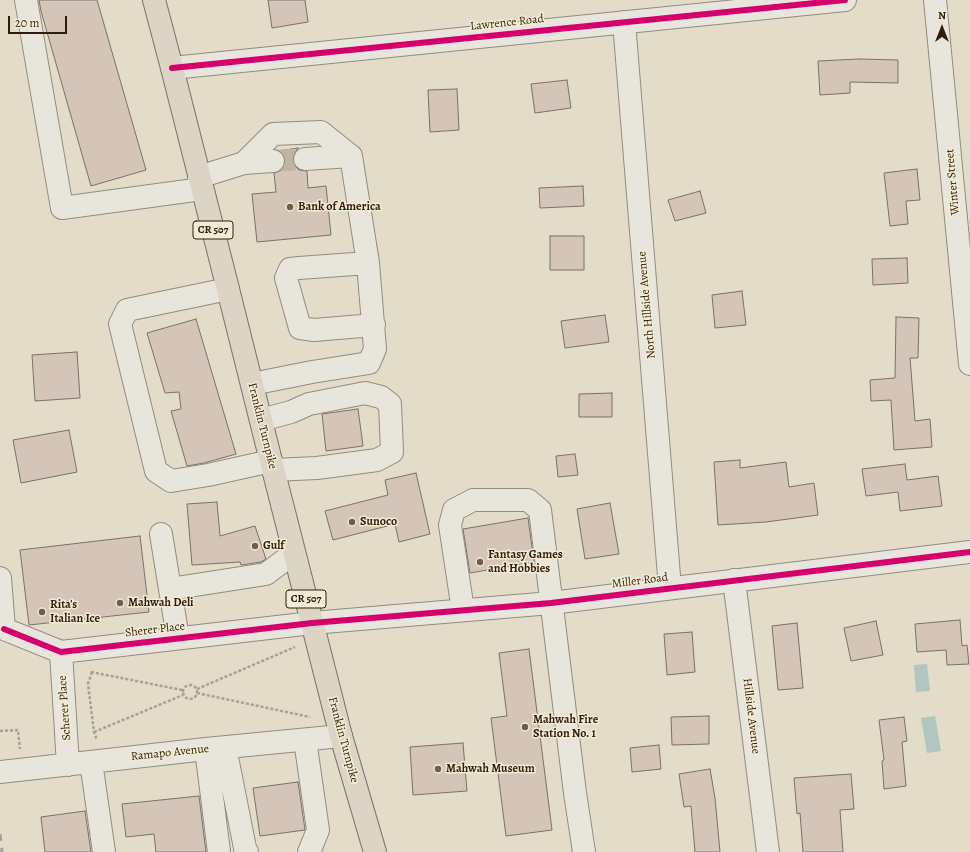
<!DOCTYPE html>
<style>
body{margin:0}
#map{position:relative;width:970px;height:852px;overflow:hidden;background:#e2dcc8;font-family:Alegreya,serif}
canvas{display:block}
.north{position:absolute;left:922px;top:8px;width:40px;height:40px;-webkit-text-stroke:3px #f3ecd5;paint-order:stroke;rotate:0deg;font-size:11px;font-weight:700;line-height:16px;text-align:center;color:#2f1c0a}
.north::after{content:'';display:block;margin:auto;width:14px;height:18px;background:#2f1c0a;clip-path:polygon(50% 0,100% 100%,50% 72%,0 100%)}
.scale{position:absolute;left:8px;top:16px;width:59px;height:18px;box-sizing:border-box;border:2px solid #2f1c0a;border-top:0;padding-left:5px;font-size:12px;line-height:14px;white-space:nowrap;color:#2f1c0a;-webkit-text-stroke:3px #f3ecd5;paint-order:stroke}
</style>
<div id="map">
<canvas width="970" height="852"></canvas>
<div class="north">N</div>
<div class="scale">20 m</div>
</div>
<script>
const ctx = document.querySelector('canvas').getContext('2d');
ctx.lineJoin = 'round';
function paint(path, color) { ctx.fillStyle = color; ctx.fill(path, 'evenodd'); }
const shape = rows => new Path2D(rows.map(r => 'M' + r).join(''));
function strokePath(path, color, width, dash) { ctx.strokeStyle = color; ctx.lineWidth = width; ctx.lineCap = dash ? 'butt' : 'round'; ctx.setLineDash(dash || []); ctx.stroke(path); }
function drawText(font, color, halo, rows, align = 'center') {
  ctx.font = font + ' Alegreya,serif'; ctx.lineWidth = 3; ctx.setLineDash([]); ctx.textBaseline = 'middle'; ctx.strokeStyle = halo; ctx.fillStyle = color; for (const [text, x, y, turn = 0] of rows) {
    ctx.save(); ctx.translate(x, y); ctx.rotate((+turn || 0) * Math.PI / 180); ctx.textAlign = isNaN(turn) ? turn : align; if (halo) ctx.strokeText(text, 0, 0); ctx.fillText(text, 0, 0); ctx.restore();
  }
}
const water = shape([
 [927,664,930,691,916,692,914,665],
 [935,716,941,751,927,753,921,718]
]);
const building = shape([
 [39,0,97,0,146,170,91,186,41,11,39,0],
 [268,0,305,0,308,22,272,28,268,0],
 [859,59,898,60,898,83,850,82,850,93,820,95,818,61,859,59],
 [567,80,571,108,535,113,531,84,567,80],
 [457,89,459,130,430,132,428,90,457,89],
 [298,148,294,154,293,160,295,166,299,170,307,171,308,188,326,186,331,235,257,242,252,194,276,192,274,173,280,171,284,167,285,161,284,154,279,151,298,148],
 [917,169,920,200,906,201,908,224,890,226,884,173,917,169],
 [583,186,584,206,540,208,539,188,583,186],
 [700,191,706,213,675,221,668,200,700,191],
 [550,236,584,236,584,270,550,270,550,236],
 [907,258,908,283,873,285,872,259,907,258],
 [742,291,746,325,715,328,712,295,742,291],
 [605,315,609,342,565,348,561,321,605,315],
 [896,317,919,318,918,358,910,358,915,421,930,419,932,447,894,450,891,400,871,401,870,380,895,378,896,317],
 [196,319,236,454,204,463,187,466,171,411,181,409,179,392,165,393,147,333,196,319],
 [77,352,80,398,35,401,32,355,77,352],
 [612,393,612,417,579,417,579,394,612,393],
 [358,409,363,446,326,451,322,414,358,409],
 [69,430,77,472,21,483,13,440,69,430],
 [575,454,578,475,558,477,556,456,575,454],
 [740,460,740,468,786,462,789,487,814,483,818,515,766,522,718,525,714,462,740,460],
 [905,464,907,480,938,476,942,506,900,511,898,492,866,496,862,469,905,464],
 [416,473,430,534,399,542,395,524,333,540,325,511,388,495,385,480,416,473],
 [217,502,220,536,255,526,266,559,261,562,241,565,240,562,192,565,187,504,217,502],
 [610,503,619,554,585,559,577,509,610,503],
 [528,518,534,562,470,573,463,529,528,518],
 [140,536,149,612,29,625,20,550,140,536],
 [960,620,962,646,967,645,969,664,947,665,946,650,917,652,915,624,960,620],
 [876,621,883,655,851,661,844,628,876,621],
 [797,623,803,688,778,690,772,626,797,623],
 [692,632,695,672,667,675,664,634,692,632],
 [529,649,552,830,506,836,491,718,507,716,499,653,529,649],
 [709,716,709,744,672,745,671,717,709,716],
 [904,717,907,741,902,742,906,786,884,789,882,761,884,760,879,720,904,717],
 [463,743,467,791,413,795,410,747,463,743],
 [659,745,661,769,632,772,630,748,659,745],
 [710,769,715,798,720,852,695,852,691,806,684,807,679,774,710,769],
 [851,774,854,809,840,810,843,852,803,852,800,813,797,814,794,778,851,774],
 [298,782,305,830,260,836,253,788,298,782],
 [199,796,206,852,156,852,154,834,126,837,122,804,199,796],
 [85,811,91,852,45,852,41,817,85,811]
]);
const minorTunnel = shape([
 [273,161,305,159]
]);
const path = shape([
 [91,672,182,690],
 [92,672,88,684,94,732,97,740],
 '183 692a7 7 0 1 1 14 0a7 7 0 1 1-14 0Z',
 [197,689,295,647],
 [197,693,310,717],
 [0,731,18,730,20,749],
 [94,732,183,695]
]);
const minor = shape([
 [26,0,62,208,202,189],
 [935,0,970,364],
 [624,22,670,588],
 [172,68,845,0],
 [244,163,273,161],
 [199,177,244,163,273,134,321,132,351,156],
 [368,263,299,268,290,269,286,278,300,328,314,330,374,325],
 [228,289,127,310,120,324,156,471,171,481,208,475,271,461],
 [252,384,312,372,369,363,375,349,368,263,351,156,305,159],
 [261,420,291,412,309,404,365,393,381,397,390,404,392,452,377,460,317,468,273,470],
 [161,534,178,638],
 [0,578,4,629,61,652,312,623,551,603,970,552],
 [734,580,768,852],
 [170,589,266,574,294,553],
 [463,610,450,525,454,510,473,500,528,500,540,510,575,793,584,852],
 [61,652,68,765],
 [305,740,318,830,309,852],
 [225,747,245,848,247,852],
 [206,749,219,852],
 [91,762,104,852],
 [0,772,206,749,341,736]
]);
const major = shape([
 [154,0,172,68,228,289,271,461,341,736,375,852]
]);
const rail = shape([
 [0,834,2,852]
]);
const cycleway = shape([
 [172,68,845,0],
 [4,629,61,652,312,623,551,603,970,552]
]);
const markers = [
 [290,207,4,"#6e5f4c"],
 [352,522,4,"#6e5f4c"],
 [255,546,4,"#6e5f4c"],
 [480,562,4,"#6e5f4c"],
 [120,603,4,"#6e5f4c"],
 [42,612,4,"#6e5f4c"],
 [525,727,4,"#6e5f4c"],
 [438,769,4,"#6e5f4c"]
];
const shields = [
 [213,230,40],
 [306,599,40]
];
const shieldNames = [
 ["CR 507",213,230],
 ["CR 507",306,599]
];
const streetNames = [
 ["Lawrence Road",507,23,-6],
 ["Winter Street",953,182,-95],
 ["North Hillside Avenue",647,305,-95],
 ["Franklin Turnpike",262,426,76],
 ["Miller Road",640,581,-7],
 ["Sherer Place",155,630,-7],
 ["Scherer Place",65,708,-94],
 ["Hillside Avenue",751,716,83],
 ["Franklin Turnpike",343,740,75],
 ["Ramapo Avenue",170,753,-6]
];
const poiNames = [
 ["Bank of America",298,207],
 ["Sunoco",360,522],
 ["Gulf",263,546],
 ["Fantasy Games",488,555],
 ["and Hobbies",488,569],
 ["Mahwah Deli",128,603],
 ["Rita's",50,605],
 ["Italian Ice",50,619],
 ["Mahwah Fire",533,720],
 ["Station No. 1",533,734],
 ["Mahwah Museum",446,769]
];
paint(water, '#b0c6be');
paint(building, '#d5c4b8');
strokePath(building, '#797266', 1);
strokePath(minorTunnel, '#beb6a2', 22, [22, 11]);
strokePath(minor, '#928c7f', 24);
strokePath(major, '#797266', 24);
strokePath(path, '#a5a098', 2.5, [3, 2]);
strokePath(minor, '#e8e5dc', 22);
strokePath(major, '#dcd5c6', 22);
strokePath(rail, '#a5a098', 3, [7, 7]);
strokePath(cycleway, '#d6006c', 6);
for (const [x, y, r, color] of markers) { const dot = new Path2D(); dot.arc(x, y, r, 0, 2 * Math.PI); ctx.fillStyle = color; ctx.fill(dot); strokePath(dot, '#f3ecd5', 1.5); }
for (const [x, y, w] of shields) { const box = new Path2D(); box.roundRect(x - w / 2, y - 9, w, 18, 3); ctx.fillStyle = '#f3ecd5'; ctx.fill(box); strokePath(box, '#2f1c0a', 1); }
drawText('bold 11px', '#2f1c0a', null, shieldNames);
drawText('12px', '#2f1c0a', '#f3ecd5', streetNames);
drawText('bold 12px', '#2f1c0a', '#f3ecd5', poiNames, 'left');
</script>
